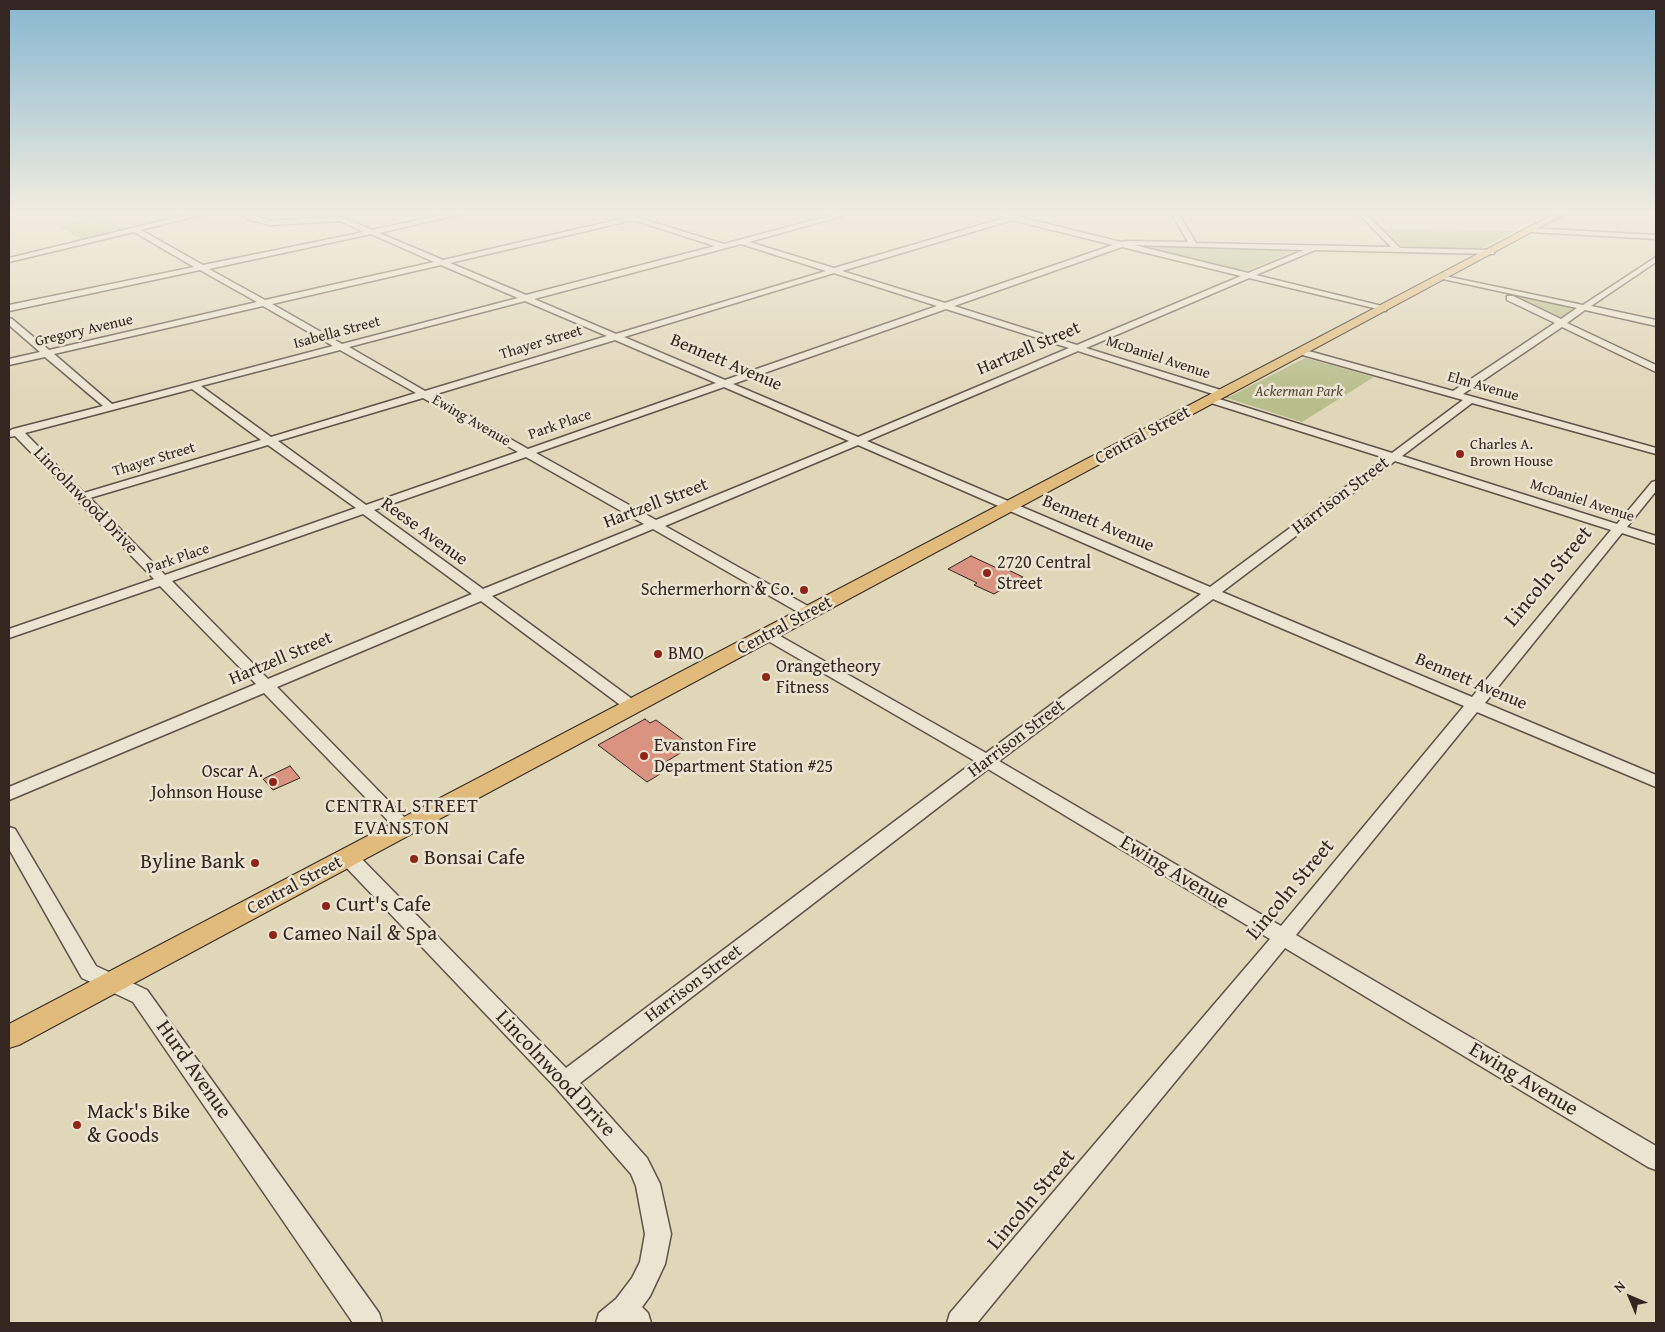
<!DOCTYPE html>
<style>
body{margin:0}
#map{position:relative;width:1665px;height:1332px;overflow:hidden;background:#e0d6b8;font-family:"Gentium Book Plus",serif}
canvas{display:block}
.frame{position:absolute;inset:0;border:10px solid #342722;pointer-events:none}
.north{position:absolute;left:1605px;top:1272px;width:50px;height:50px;-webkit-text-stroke:4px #ebe4d1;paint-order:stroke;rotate:315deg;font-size:14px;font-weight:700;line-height:20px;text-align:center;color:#342722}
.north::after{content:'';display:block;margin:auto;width:18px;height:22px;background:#342722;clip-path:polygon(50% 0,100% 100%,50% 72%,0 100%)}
</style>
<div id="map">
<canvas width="1665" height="1332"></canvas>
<div class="frame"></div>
<div class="north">N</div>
</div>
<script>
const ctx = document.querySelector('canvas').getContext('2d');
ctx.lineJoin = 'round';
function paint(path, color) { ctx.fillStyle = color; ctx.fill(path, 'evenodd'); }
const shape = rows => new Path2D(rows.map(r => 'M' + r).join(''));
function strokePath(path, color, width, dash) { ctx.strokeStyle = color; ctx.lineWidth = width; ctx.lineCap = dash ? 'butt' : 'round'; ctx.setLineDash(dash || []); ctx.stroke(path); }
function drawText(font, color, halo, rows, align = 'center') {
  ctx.font = font + ' "Gentium Book Plus",serif'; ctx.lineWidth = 5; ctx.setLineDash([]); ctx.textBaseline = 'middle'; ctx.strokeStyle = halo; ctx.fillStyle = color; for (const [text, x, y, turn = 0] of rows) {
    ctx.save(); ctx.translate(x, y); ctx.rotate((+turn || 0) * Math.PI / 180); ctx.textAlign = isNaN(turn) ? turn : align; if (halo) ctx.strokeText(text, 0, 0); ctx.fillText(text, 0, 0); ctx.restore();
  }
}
const green = shape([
 [94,216,126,229,82,240,59,226],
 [1383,228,1515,231,1478,250,1403,248],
 [1133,245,1299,249,1242,273],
 [1510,293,1576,307,1563,317,1554,316,1507,294],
 [1305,358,1374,377,1302,422,1227,398]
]);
const building = shape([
 [971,556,1001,570,1004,568,1023,577,994,594,974,585,977,583,948,569,971,556],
 [645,719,650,723,656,720,692,746,659,766,665,771,647,782,598,745,645,719],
 [290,766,300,778,273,790,263,779,290,766]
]);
const minor = shape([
 [190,214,203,214,141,230,203,265,364,232,340,221,271,225,250,220,240,214,249,214,271,221,341,217,372,230,446,214,461,214,379,233,443,260,625,218,623,216,624,214,636,217,724,244,836,214,849,214,749,242,834,268,1004,218,998,214,1007,214,1121,242,1126,241,1188,242,1172,214,1179,214,1196,243,1391,247,1359,214,1366,214,1400,248,1494,250,1494,254,1491,254,1315,250,1256,275,1386,307,1386,311,1249,278,1086,348,1227,392,1227,396,1219,396,1078,351,867,441,1210,587,1385,458,1208,402,1208,398,1216,398,1392,453,1463,400,1299,354,1299,350,1305,350,1453,391,1555,323,1507,300,1507,296,1513,296,1561,319,1577,308,1443,279,1439,277,1440,275,1583,305,1656,257,1656,262,1591,306,1656,320,1656,326,1585,310,1567,323,1656,365,1656,372,1562,327,1463,394,1656,448,1656,454,1472,403,1402,456,1617,524,1652,482,1656,481,1656,491,1627,527,1656,536,1656,544,1622,533,1485,703,1656,775,1656,787,1477,712,1296,935,1656,1146,1656,1170,1648,1167,1285,948,977,1323,947,1323,950,1313,1270,939,988,769,580,1083,647,1158,660,1184,671,1234,665,1264,650,1296,642,1307,648,1313,651,1323,596,1323,599,1313,616,1299,632,1278,640,1262,645,1234,636,1186,631,1174,557,1089,342,863,340,858,342,853,349,851,356,853,566,1068,975,761,763,638,761,635,763,632,773,632,986,753,1201,594,858,445,665,526,815,610,817,613,815,616,805,616,653,529,492,596,639,704,641,707,639,710,627,710,481,601,277,687,411,824,414,828,411,832,405,834,399,832,264,693,9,800,9,787,256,684,160,586,9,638,9,629,154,579,15,436,9,437,9,431,13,429,103,406,45,357,9,365,9,359,40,352,9,325,9,318,12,319,49,350,257,302,200,270,9,311,9,305,194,267,134,232,9,262,9,258,190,214],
 [633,220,715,246,526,295,450,263,633,220],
 [1012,220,1113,245,945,303,842,271,1012,220],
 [371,234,434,262,265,300,209,269,371,234],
 [741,244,826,271,616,334,534,299,741,244],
 [1134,245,1304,250,1248,273,1134,245],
 [1122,247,1241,276,1077,345,954,306,1122,247],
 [441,265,518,298,342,344,272,304,441,265],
 [834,273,937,306,725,380,624,337,834,273],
 [525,301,607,336,425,391,349,347,525,301],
 [263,306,333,346,112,404,54,354,263,306],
 [946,309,1069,348,858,437,733,384,946,309],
 [615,340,716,383,528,449,433,395,615,340],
 [340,350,416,393,271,437,201,386,340,350],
 [724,387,849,441,656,520,536,453,724,387],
 [192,389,261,440,84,493,25,433,192,389],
 [423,398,518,452,366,505,278,441,423,398],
 [268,445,356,508,165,575,90,498,268,445],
 [526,457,644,524,483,589,374,510,526,457],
 [1395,461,1611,530,1472,697,1222,592,1395,461],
 [363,514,472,594,268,679,172,581,363,514],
 [1213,599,1464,706,1281,926,999,761,1213,599],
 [1528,228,1656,235,1656,239,1531,232,1528,232,1528,228],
 [9,827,15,829,96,966,147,990,379,1313,382,1323,353,1323,133,1002,82,978,9,849,9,827]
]);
const major = shape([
 [1554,214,1565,214,19,1045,9,1048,9,1024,1554,214]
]);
const markers = [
 [1460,454,5,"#8f2418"],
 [987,573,5,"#8f2418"],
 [804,590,5,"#8f2418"],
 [658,654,5,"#8f2418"],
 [766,677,5,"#8f2418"],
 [644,756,5,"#8f2418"],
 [273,782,5,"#8f2418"],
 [414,859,5,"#8f2418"],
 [255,863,5,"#8f2418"],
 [326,906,5,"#8f2418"],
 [273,935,5,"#8f2418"],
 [77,1125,5,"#8f2418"]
];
const farStreetnames = [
 ["Gregory Avenue",84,331,-13],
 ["Isabella Street",337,333,-15],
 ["Thayer Street",541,343,-17],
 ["McDaniel Avenue",1158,358,18],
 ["Elm Avenue",1483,387,16],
 ["Ewing Avenue",471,421,30],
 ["Park Place",560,425,-19],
 ["Thayer Street",154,460,-17],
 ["McDaniel Avenue",1582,501,18],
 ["Park Place",178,559,-19]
];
const farParknames = [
 ["Ackerman Park",1299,392]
];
const farPoinames = [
 ["Charles A.",1470,445],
 ["Brown House",1470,462]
];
const streetNames = [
 ["Hartzell Street",1029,349,-23],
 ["Bennett Avenue",726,363,23],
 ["Central Street",1143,436,-28],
 ["Harrison Street",1341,496,-37],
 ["Lincolnwood Drive",85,501,46],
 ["Hartzell Street",656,504,-21],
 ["Bennett Avenue",1098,524,23],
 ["Reese Avenue",424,532,36],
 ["Central Street",785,626,-28],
 ["Hartzell Street",281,659,-23],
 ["Bennett Avenue",1471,682,23],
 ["Harrison Street",1017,739,-37],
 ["Central Street",295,886,-28],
 ["Harrison Street",694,984,-37]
];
const poiNames = [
 ["2720 Central",997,563],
 ["Street",997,584],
 ["Schermerhorn & Co.",794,590,"right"],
 ["BMO",668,654],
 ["Orangetheory",776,667],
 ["Fitness",776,688],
 ["Evanston Fire",654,746],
 ["Department Station #25",654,767],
 ["Oscar A.",263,772,"right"],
 ["Johnson House",263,793,"right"]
];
const neighbourhoodNames = [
 ["CENTRAL STREET",402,807],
 ["EVANSTON",402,829]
];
const nearStreetnames = [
 ["Lincoln Street",1549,577,-50],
 ["Ewing Avenue",1174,873,31],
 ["Lincoln Street",1291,890,-50],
 ["Hurd Avenue",193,1070,55],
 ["Lincolnwood Drive",555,1074,47],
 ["Ewing Avenue",1523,1080,31],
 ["Lincoln Street",1032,1200,-50]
];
const nearPoinames = [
 ["Bonsai Cafe",424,859],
 ["Byline Bank",245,863,"right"],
 ["Curt's Cafe",336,906],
 ["Cameo Nail & Spa",283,935],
 ["Mack's Bike",87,1113],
 ["& Goods",87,1137]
];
paint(green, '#b7bd8b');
paint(building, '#da9380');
strokePath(building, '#342722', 1);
strokePath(minor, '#5f5348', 3);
strokePath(major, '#342722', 2);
paint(minor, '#ebe4d1');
paint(major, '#e0bb7c');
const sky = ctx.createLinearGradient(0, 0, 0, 401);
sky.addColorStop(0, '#86b6d0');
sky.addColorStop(0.53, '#f1eddf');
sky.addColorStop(1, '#f1eddf00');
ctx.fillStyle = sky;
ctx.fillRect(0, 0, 1665, 401);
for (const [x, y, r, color] of markers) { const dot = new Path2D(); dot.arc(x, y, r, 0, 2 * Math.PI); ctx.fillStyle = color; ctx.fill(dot); strokePath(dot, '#ebe4d1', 2); }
drawText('15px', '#342722', '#ebe4d1', farStreetnames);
drawText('italic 15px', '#554c3c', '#ebe4d1', farParknames);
drawText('15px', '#342722', '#ebe4d1', farPoinames, 'left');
drawText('18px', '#342722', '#ebe4d1', streetNames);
drawText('18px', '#342722', '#ebe4d1', poiNames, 'left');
ctx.letterSpacing = '1px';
drawText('19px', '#342722', '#ebe4d1', neighbourhoodNames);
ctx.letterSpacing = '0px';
drawText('21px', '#342722', '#ebe4d1', nearStreetnames);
drawText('21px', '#342722', '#ebe4d1', nearPoinames, 'left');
</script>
